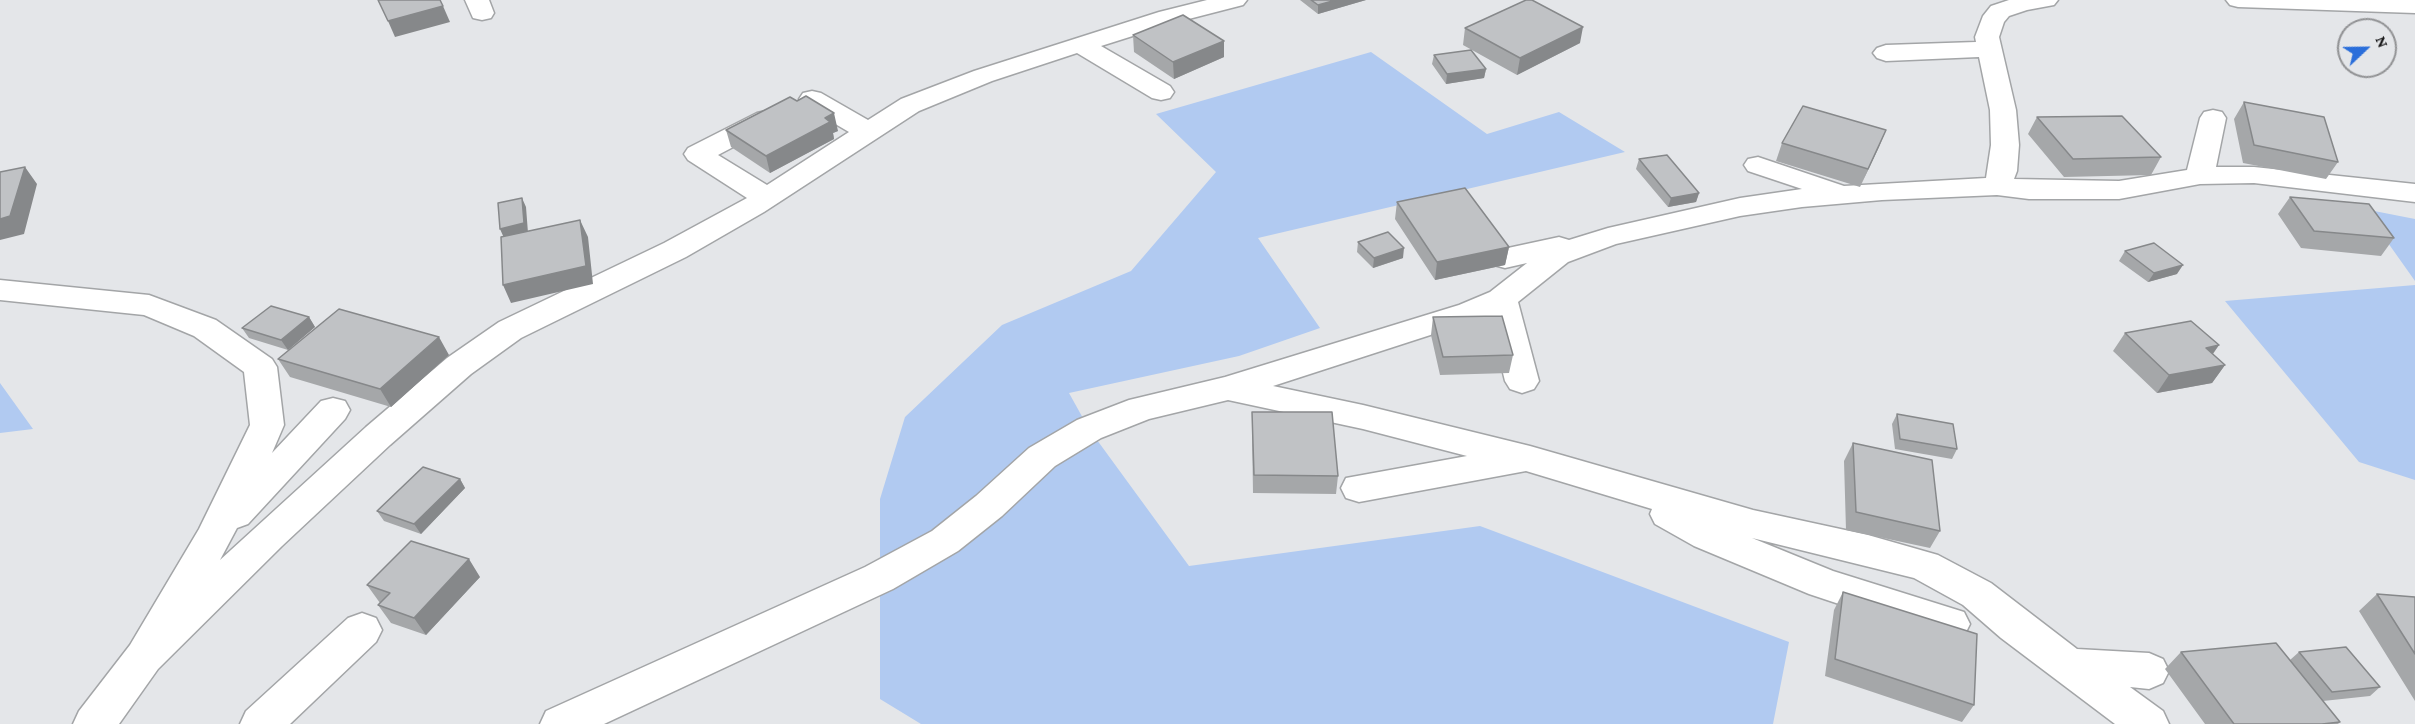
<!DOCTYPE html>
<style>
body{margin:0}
#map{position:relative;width:2415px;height:724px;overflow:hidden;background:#e4e6e9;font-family:"Crimson Pro",serif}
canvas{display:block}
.north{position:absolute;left:2337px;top:18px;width:60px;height:60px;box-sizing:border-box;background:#e4e6e9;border:2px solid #919294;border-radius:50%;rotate:68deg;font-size:16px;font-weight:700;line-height:24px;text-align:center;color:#141415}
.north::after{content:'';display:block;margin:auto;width:21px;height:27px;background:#2a6eda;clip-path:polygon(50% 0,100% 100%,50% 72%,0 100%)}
</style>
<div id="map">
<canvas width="2415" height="724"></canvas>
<div class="north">N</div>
</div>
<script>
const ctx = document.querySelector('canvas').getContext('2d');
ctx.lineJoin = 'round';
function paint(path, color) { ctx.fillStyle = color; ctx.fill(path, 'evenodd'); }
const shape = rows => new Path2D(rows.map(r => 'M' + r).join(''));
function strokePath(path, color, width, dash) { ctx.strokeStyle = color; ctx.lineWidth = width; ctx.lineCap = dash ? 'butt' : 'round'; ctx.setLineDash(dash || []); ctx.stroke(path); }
const green = shape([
 [1371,52,1487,134,1559,112,1625,152,1258,238,1320,328,1239,356,1069,393,1089,429,1189,566,1480,526,1789,642,1773,724,921,724,880,699,880,499,905,417,1002,325,1131,271,1216,172,1156,114],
 [2364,209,2415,219,2415,281],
 [2415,285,2415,480,2359,462,2225,301],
 [0,383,33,429,0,433]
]);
const minor = shape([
 [465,0,489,0,494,13,491,18,482,20,473,18,465,0],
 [1207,0,1247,0,1243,5,1177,22,1101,46,1170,86,1174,92,1170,98,1161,100,1152,98,1077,53,992,81,919,111,764,212,686,257,521,338,471,374,390,445,282,546,158,669,119,724,73,724,79,711,130,645,199,529,250,425,244,372,194,336,144,315,0,300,0,280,149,295,216,320,272,359,277,367,284,425,272,453,321,401,333,398,345,401,350,410,345,419,248,524,237,528,220,560,366,427,447,358,499,322,664,243,747,198,688,160,684,154,688,148,757,113,766,111,775,113,779,119,775,125,718,155,767,185,849,132,803,105,799,99,803,93,812,91,821,93,868,120,901,99,974,71,1159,12,1207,0],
 [2009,0,2058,0,2054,5,2027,10,2009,16,2004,22,1999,37,2016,110,2019,145,2017,171,2014,179,2119,181,2187,170,2200,118,2204,112,2213,110,2222,112,2226,118,2216,167,2254,167,2415,184,2415,202,2254,183,2200,184,2119,199,2029,199,1997,195,1882,200,1802,207,1740,216,1616,244,1568,262,1518,302,1539,381,1534,389,1522,393,1510,389,1505,381,1489,316,1273,386,1363,405,1530,446,1753,510,1868,535,1938,555,1991,583,2077,649,2149,653,2163,659,2169,671,2163,683,2149,689,2130,687,2163,711,2169,724,2115,724,2001,638,1963,605,1914,578,1752,538,1833,571,1964,612,1970,624,1964,636,1950,641,1809,594,1694,546,1655,524,1650,514,1652,509,1526,471,1359,502,1346,498,1341,488,1346,478,1467,456,1363,429,1228,400,1149,419,1101,438,1055,466,1002,516,958,551,893,589,604,724,540,724,546,711,865,567,932,531,976,496,1029,448,1077,420,1129,400,1225,377,1459,305,1490,292,1527,263,1505,268,1494,265,1490,258,1494,251,1559,237,1569,240,1608,228,1740,198,1802,189,1748,171,1744,165,1748,159,1758,157,1844,186,1986,178,1991,145,1990,110,1979,57,1886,61,1877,58,1873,53,1877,48,1886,45,1976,42,1975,37,1983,16,1991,6,2009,0],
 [2226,0,2415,0,2415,13,2238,7,2230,5,2226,0],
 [362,613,376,618,382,630,376,642,290,724,240,724,246,711,348,618,362,613]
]);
const wall = shape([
 [1300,0,1366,0,1318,14],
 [1465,28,1580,43,1517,75,1463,45],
 [1133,35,1224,41,1224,57,1174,79,1134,52],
 [1434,55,1486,69,1484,78,1446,84,1432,64],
 [797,101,838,131,833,133,834,139,770,173,731,147,726,130],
 [2244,102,2338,162,2326,179,2243,163,2234,119],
 [2037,117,2161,157,2151,175,2064,177,2028,134],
 [1886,130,1860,187,1776,161,1782,143],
 [1639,159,1699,193,1696,202,1668,207,1636,169],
 [2290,197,2394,238,2381,256,2301,248,2278,214],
 [1397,202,1509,247,1505,265,1435,280,1395,219],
 [1358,242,1403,258,1373,268,1357,252],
 [2125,251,2177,274,2148,282,2119,261],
 [309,317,315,327,288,350,249,338,242,328],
 [1433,317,1513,355,1509,373,1440,375,1431,335],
 [2125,333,2219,345,2213,354,2225,365,2212,383,2157,393,2113,351],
 [449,355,391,407,290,377,278,359],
 [1252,412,1338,476,1336,494,1253,493,1252,430],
 [1897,414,1957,449,1952,459,1895,449,1892,424],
 [1853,443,1940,531,1930,548,1846,530,1844,461],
 [460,479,465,488,421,534,384,521,377,511],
 [480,577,426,635,391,623,378,605,380,603,367,585],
 [1843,592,1974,705,1962,722,1825,676,1834,610],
 [2377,594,2415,597,2415,701,2359,611],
 [2181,652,2290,660,2299,652,2380,687,2370,696,2323,701,2340,722,2338,724,2205,724,2165,669]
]);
const shadedWall = shape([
 [1336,0,1366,0,1318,14,1318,5],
 [443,6,450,22,395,37,388,21],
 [1583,27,1580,43,1517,75,1520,58],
 [1224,41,1224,57,1174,79,1173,62],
 [1486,69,1484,78,1446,84,1447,74],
 [834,113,838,131,833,133,834,139,770,173,766,156,825,118],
 [1886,130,1879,147,1860,187,1868,169],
 [25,167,37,184,24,234,0,240,0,219],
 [1699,193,1696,202,1668,207,1671,198],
 [522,198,526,207,528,233,504,238,500,229],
 [580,220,588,237,593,284,511,303,503,285],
 [1509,247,1505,265,1435,280,1437,262],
 [1404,248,1403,258,1373,268,1374,258],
 [2183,265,2177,274,2148,282,2154,273],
 [309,317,315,327,288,350,281,340],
 [439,337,449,355,391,407,380,389],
 [2219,345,2206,363,2206,348],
 [2225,365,2212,383,2157,393,2169,375],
 [460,479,465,488,421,534,414,524],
 [469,559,480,577,426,635,414,618]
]);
const building = shape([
 [378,0,440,0,443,6,388,21,378,0],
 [1311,0,1336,0,1318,5,1311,0],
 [1526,0,1532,0,1583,27,1520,58,1465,28,1526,0],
 [1183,15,1224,41,1173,62,1133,35,1183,15],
 [1471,50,1486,69,1447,74,1434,55,1471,50],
 [806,96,834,113,825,118,830,122,766,156,726,130,790,97,797,101,806,96],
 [2244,102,2324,117,2338,162,2254,145,2244,102],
 [1803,106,1886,130,1868,169,1782,143,1803,106],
 [2122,116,2161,157,2073,159,2037,117,2122,116],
 [1667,155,1699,193,1671,198,1639,159,1667,155],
 [25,167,10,216,0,219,0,172,25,167],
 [1465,188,1509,247,1437,262,1397,202,1465,188],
 [2290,197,2369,204,2394,238,2314,231,2290,197],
 [522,198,524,223,500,229,498,203,522,198],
 [580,220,586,266,503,285,501,237,580,220],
 [1388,232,1404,248,1374,258,1358,242,1388,232],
 [2154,243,2183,265,2154,273,2125,251,2154,243],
 [271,306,309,317,281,340,242,328,271,306],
 [339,309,439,337,380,389,278,359,339,309],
 [1502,316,1513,355,1443,357,1433,317,1502,316],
 [2191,321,2219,345,2206,348,2225,365,2169,375,2125,333,2191,321],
 [1252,412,1332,412,1338,476,1254,475,1252,412],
 [1897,414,1953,424,1957,449,1900,439,1897,414],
 [1853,443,1932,460,1940,531,1856,512,1853,443],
 [423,467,460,479,414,524,377,511,423,467],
 [411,541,469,559,414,618,378,605,390,593,367,585,411,541],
 [1843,592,1977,634,1974,705,1835,659,1843,592],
 [2377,594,2415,597,2415,654,2377,594],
 [2276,643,2340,722,2322,724,2234,724,2181,652,2276,643],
 [2346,647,2380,687,2332,692,2299,652,2346,647]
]);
paint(green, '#b1caf1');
strokePath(minor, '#a3a5a7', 3);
paint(minor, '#fff');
paint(wall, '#a5a7a9');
paint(shadedWall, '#86888a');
paint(building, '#c0c2c5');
strokePath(building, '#86888a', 1.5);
</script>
